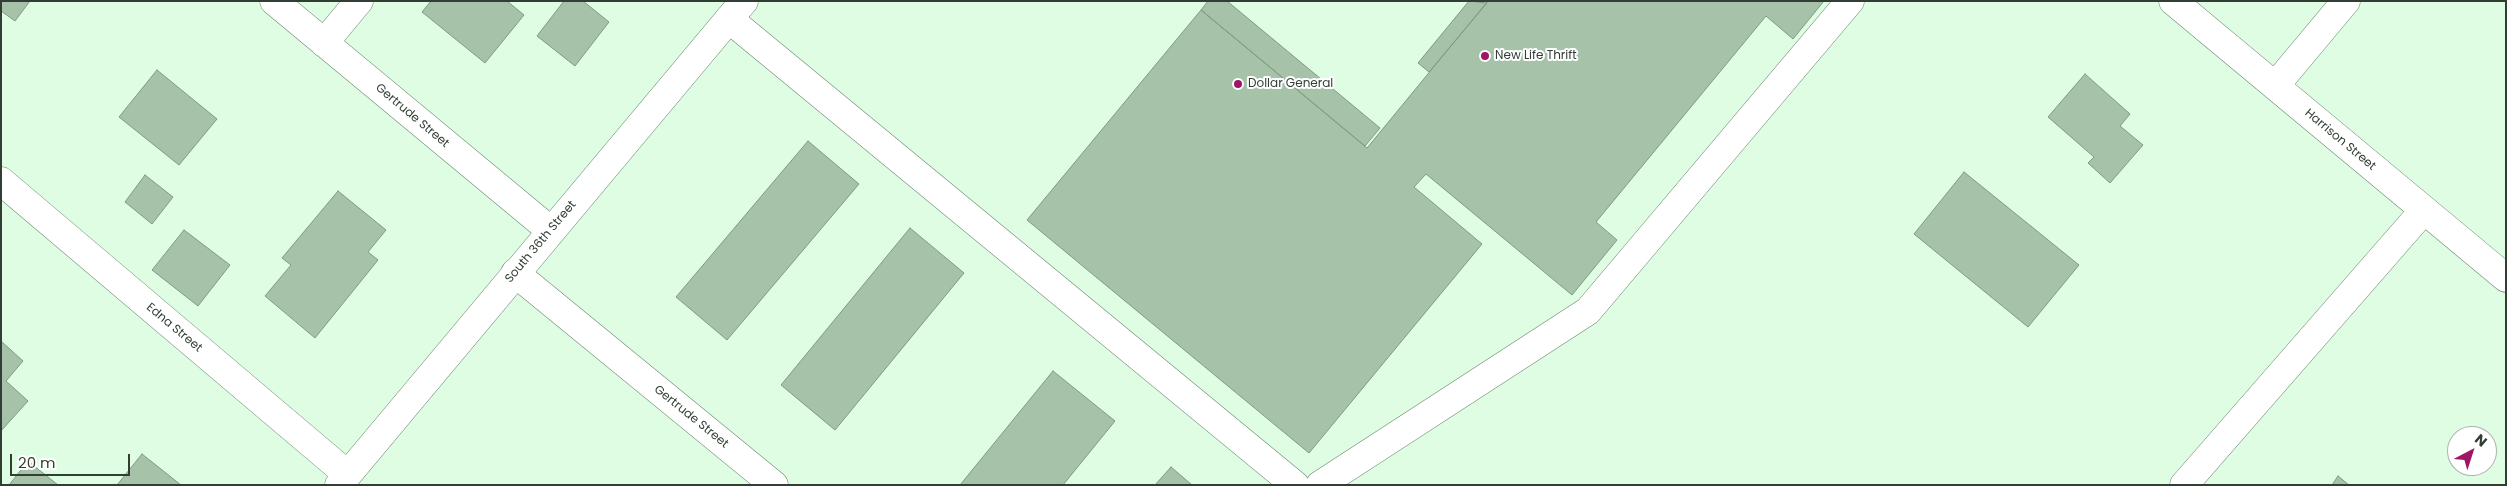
<!DOCTYPE html>
<style>
body{margin:0}
#map{position:relative;width:2507px;height:486px;overflow:hidden;background:#dffde3;font-family:Poppins,sans-serif}
canvas{display:block}
.frame{position:absolute;inset:0;border:2px solid #323e33;pointer-events:none}
.north{position:absolute;left:2447px;top:426px;width:50px;height:50px;box-sizing:border-box;background:#fff;border:1px solid #adb2ad;border-radius:50%;rotate:40deg;font-size:14px;font-weight:700;line-height:20px;text-align:center;color:#323e33}
.north::after{content:'';display:block;margin:auto;width:18px;height:22px;background:#9f1764;clip-path:polygon(50% 0,100% 100%,50% 72%,0 100%)}
.scale{position:absolute;left:10px;top:454px;width:120px;height:22px;box-sizing:border-box;border:2px solid #323e33;border-top:0;padding-left:6px;font-size:15px;line-height:18px;white-space:nowrap;color:#323e33;-webkit-text-stroke:4px #fff;paint-order:stroke}
</style>
<div id="map">
<canvas width="2507" height="486"></canvas>
<div class="frame"></div>
<div class="north">N</div>
<div class="scale">20 m</div>
</div>
<script>
const ctx = document.querySelector('canvas').getContext('2d');
ctx.lineJoin = 'round';
function paint(path, color) { ctx.fillStyle = color; ctx.fill(path, 'evenodd'); }
const shape = rows => new Path2D(rows.map(r => 'M' + r).join(''));
function strokePath(path, color, width, dash) { ctx.strokeStyle = color; ctx.lineWidth = width; ctx.lineCap = dash ? 'butt' : 'round'; ctx.setLineDash(dash || []); ctx.stroke(path); }
function drawText(font, color, halo, rows, align = 'center') {
  ctx.font = font + ' Poppins,sans-serif'; ctx.lineWidth = 4; ctx.setLineDash([]); ctx.textBaseline = 'middle'; ctx.strokeStyle = halo; ctx.fillStyle = color; for (const [text, x, y, turn = 0] of rows) {
    ctx.save(); ctx.translate(x, y); ctx.rotate((+turn || 0) * Math.PI / 180); ctx.textAlign = isNaN(turn) ? turn : align; if (halo) ctx.strokeText(text, 0, 0); ctx.fillText(text, 0, 0); ctx.restore();
  }
}
const building = shape([
 [1,1,30,1,15,21,1,11,1,1],
 [431,1,507,1,524,15,485,63,422,12,431,1],
 [564,1,583,1,609,22,575,66,537,36,564,1],
 [1208,1,1227,1,1380,128,1365,146,1201,10,1208,1],
 [1469,1,1487,3,1429,72,1418,63,1469,1],
 [1488,1,1824,1,1793,39,1766,16,1596,222,1617,240,1572,295,1426,174,1414,187,1482,244,1309,453,1027,220,1201,10,1367,148,1488,1],
 [157,70,217,119,179,165,119,117,157,70],
 [2085,74,2130,114,2120,126,2143,145,2110,183,2088,163,2094,157,2048,117,2085,74],
 [808,141,859,184,727,340,676,297,808,141],
 [1964,172,2079,265,2028,327,1914,234,1964,172],
 [145,175,173,197,152,224,125,202,145,175],
 [338,191,386,230,368,252,378,260,315,338,265,296,291,265,282,258,338,191],
 [910,228,964,273,835,430,781,385,910,228],
 [184,230,230,265,198,306,152,270,184,230],
 [1,341,23,361,6,381,28,401,1,431,1,341],
 [1053,371,1115,421,1063,485,960,485,1053,371],
 [142,454,181,485,117,485,142,454],
 [28,461,58,485,9,485,28,461],
 [1171,467,1192,485,1155,485,1171,467],
 [2338,476,2349,485,2332,485,2338,476]
]);
const minor = shape([
 [274,1,550,230],
 [2173,1,2506,278],
 [729,19,1295,485],
 [324,43,359,1],
 [2275,86,2346,1],
 [1,181,347,474],
 [515,273,774,485],
 [1320,485,1588,311,1850,1],
 [2184,485,2424,210]
]);
const major = shape([
 [339,485,744,1]
]);
const markers = [
 [1485,56,5,"#9f1764"],
 [1238,84,5,"#9f1764"]
];
const poiNames = [
 ["New Life Thrift",1495,56],
 ["Dollar General",1248,84]
];
const streetNames = [
 ["Gertrude Street",412,116,40],
 ["Harrison Street",2340,140,40],
 ["South 36th Street",541,242,-50],
 ["Edna Street",174,328,40],
 ["Gertrude Street",691,417,39]
];
paint(building, '#a6c3aa');
strokePath(building, '#7f9a82', 1);
strokePath(minor, '#6c8770', 29);
strokePath(major, '#6c8770', 29);
strokePath(minor, '#fff', 28);
strokePath(major, '#fff', 28);
for (const [x, y, r, color] of markers) { const dot = new Path2D(); dot.arc(x, y, r, 0, 2 * Math.PI); ctx.fillStyle = color; ctx.fill(dot); strokePath(dot, '#fff', 2); }
drawText('12px', '#323e33', '#fff', poiNames, 'left');
drawText('12px', '#323e33', '#fff', streetNames);
</script>
